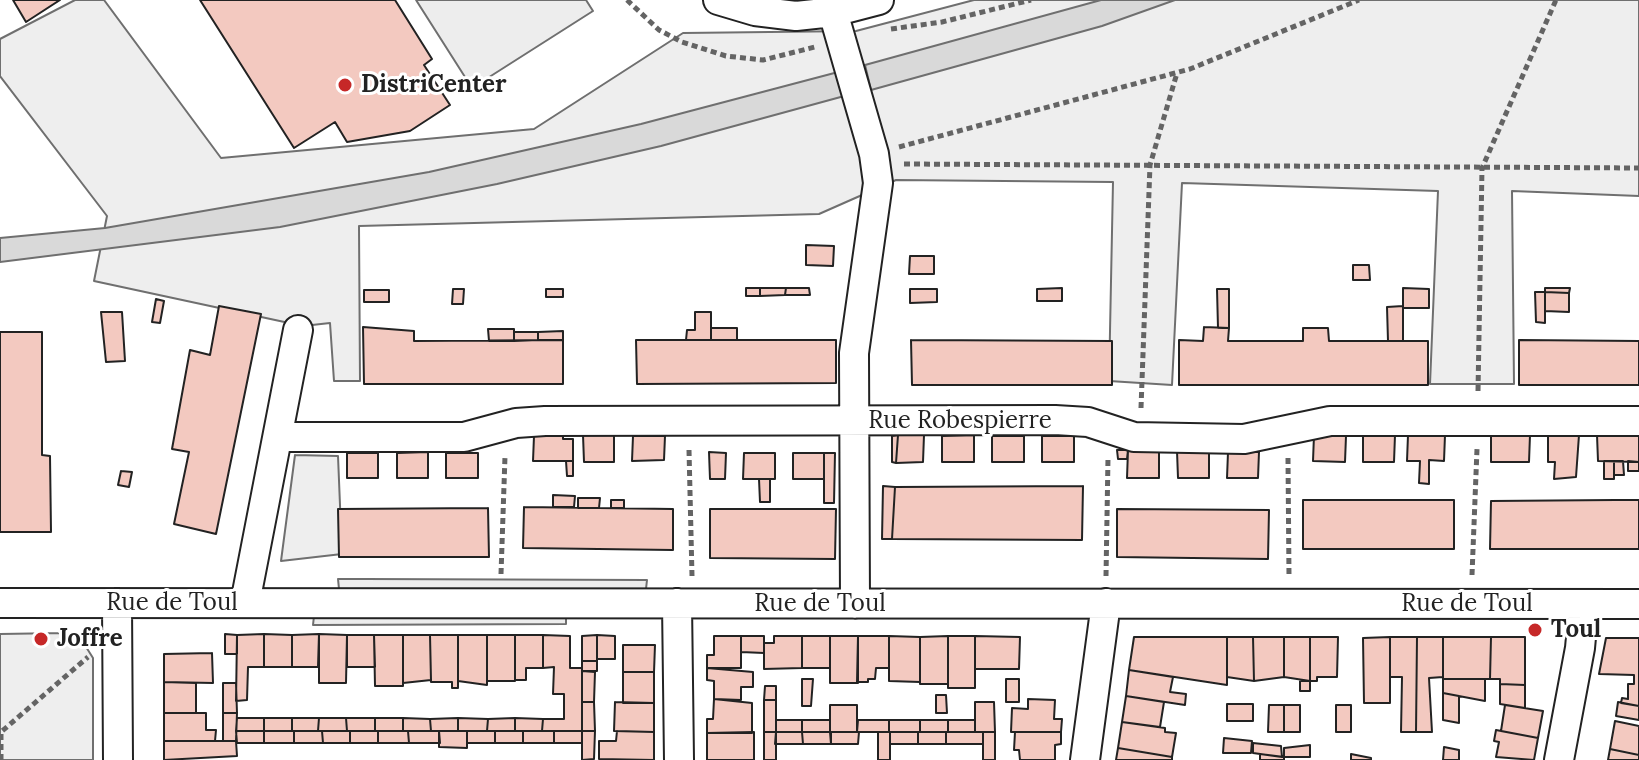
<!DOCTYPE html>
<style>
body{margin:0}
canvas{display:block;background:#fff}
</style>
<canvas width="1639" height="760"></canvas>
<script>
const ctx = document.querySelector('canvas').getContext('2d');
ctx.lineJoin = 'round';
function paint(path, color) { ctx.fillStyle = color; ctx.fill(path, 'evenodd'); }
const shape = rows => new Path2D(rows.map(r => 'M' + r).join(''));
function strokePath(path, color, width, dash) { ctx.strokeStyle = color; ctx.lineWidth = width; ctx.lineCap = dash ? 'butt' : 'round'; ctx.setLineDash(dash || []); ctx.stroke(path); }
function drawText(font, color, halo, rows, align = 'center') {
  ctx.font = font + ' Lora,serif'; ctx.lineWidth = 6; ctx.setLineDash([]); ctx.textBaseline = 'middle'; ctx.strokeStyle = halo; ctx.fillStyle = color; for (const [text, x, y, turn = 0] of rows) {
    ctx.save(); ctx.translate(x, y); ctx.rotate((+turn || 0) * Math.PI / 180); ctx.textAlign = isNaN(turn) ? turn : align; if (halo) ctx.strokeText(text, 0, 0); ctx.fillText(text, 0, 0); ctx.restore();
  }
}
const green = shape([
 [75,0,104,0,221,158,534,129,683,33,856,31,974,0,1639,0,1639,196,1512,191,1514,384,1430,384,1438,191,1182,183,1172,385,1109,381,1113,182,896,180,819,214,359,226,360,381,334,381,330,323,303,326,94,281,107,216,0,76,0,39,75,0],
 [295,455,338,456,342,554,281,561,295,455],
 [63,633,81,639,93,658,93,760,0,760,0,634,63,633]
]);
const parking = shape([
 [416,0,586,0,593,11,472,88,416,0],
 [338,579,365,579,647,580,646,589,339,589,338,579],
 [314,616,566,617,566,624,313,625,314,616]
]);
const water = shape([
 [1101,0,1175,0,1102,26,871,90,865,65,1101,0],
 [842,71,848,95,661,146,497,184,280,227,0,262,0,238,105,228,429,172,641,124,842,71]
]);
const building = shape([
 [13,0,60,0,26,22,13,0],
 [200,0,395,0,432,59,424,65,450,105,410,131,347,142,335,122,294,148,200,0],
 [806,245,834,246,833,266,806,265,806,245],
 [910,256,934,256,934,274,909,274,910,256],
 [1353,265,1369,265,1370,280,1353,280,1353,265],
 [746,288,760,288,760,296,746,296,746,288],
 [760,288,786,288,785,295,760,296,760,288],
 [786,288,809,288,810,295,785,295,786,288],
 [1062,288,1062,301,1037,301,1037,289,1062,288],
 [1403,288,1429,289,1429,308,1403,308,1403,288],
 [1545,288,1570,288,1569,293,1545,292,1545,288],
 [453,289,464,289,463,304,452,304,453,289],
 [546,289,563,289,563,297,546,297,546,289],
 [910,289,937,289,937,302,910,303,910,289],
 [1217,289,1229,289,1229,328,1218,328,1217,289],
 [364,290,389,290,389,302,364,302,364,290],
 [1535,292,1545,292,1545,323,1536,322,1535,292],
 [1545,292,1569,293,1569,312,1545,311,1545,292],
 [156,299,164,301,160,323,152,322,156,299],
 [219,306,261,314,216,534,174,524,189,452,172,449,190,350,210,355,219,306],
 [1403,306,1403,341,1388,341,1387,307,1403,306],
 [101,312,122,312,125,361,106,362,101,312],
 [695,312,711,312,711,340,686,340,687,330,695,330,695,312],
 [363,327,414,331,414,341,563,340,563,384,364,384,363,327],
 [1204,327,1229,328,1228,341,1303,341,1303,328,1328,328,1329,341,1428,341,1428,385,1179,385,1179,340,1203,341,1204,327],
 [711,328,737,328,737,340,711,340,711,328],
 [488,329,514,329,514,341,489,341,488,329],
 [563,331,563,340,538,340,538,332,563,331],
 [0,332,42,332,42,455,50,456,51,532,0,532,0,332],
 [514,332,538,332,538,340,514,341,514,332],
 [636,340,836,340,836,383,637,384,636,340],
 [911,340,1112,341,1112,385,912,385,911,340],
 [1519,340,1639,341,1639,385,1519,385,1519,340],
 [563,435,563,439,573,439,573,461,533,461,534,436,563,435],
 [583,435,614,435,614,462,584,462,583,435],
 [898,435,896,463,892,462,892,436,898,435],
 [898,435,924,435,923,462,896,463,898,435],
 [974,435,974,462,942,462,942,436,974,435],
 [1314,435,1346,436,1345,462,1313,461,1314,435],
 [1363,435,1395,435,1394,462,1363,462,1363,435],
 [1408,435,1445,435,1444,461,1429,460,1429,484,1419,483,1420,461,1407,461,1408,435],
 [1491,435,1530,435,1529,462,1491,462,1491,435],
 [1548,435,1579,435,1576,477,1554,479,1555,462,1548,462,1548,435],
 [1597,435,1639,436,1639,462,1598,461,1597,435],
 [633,436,665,436,664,460,632,461,633,436],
 [992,436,1024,436,1024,462,992,462,992,436],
 [1042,436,1074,436,1074,462,1042,462,1042,436],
 [1117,450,1128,450,1127,459,1118,459,1117,450],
 [1128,450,1159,451,1159,478,1127,478,1128,450],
 [1177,451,1209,451,1209,478,1178,478,1177,451],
 [428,452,428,478,397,478,397,453,428,452],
 [709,452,726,453,725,479,710,479,709,452],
 [1228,452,1259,452,1258,478,1227,478,1228,452],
 [347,453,378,453,378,478,347,478,347,453],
 [446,453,478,453,478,478,446,478,446,453],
 [744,453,775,453,775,479,743,479,744,453],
 [793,453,824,453,824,479,793,479,793,453],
 [824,453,835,453,834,503,824,503,824,453],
 [566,461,573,461,573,476,567,476,566,461],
 [1604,461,1614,461,1614,479,1604,479,1604,461],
 [1614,461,1623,461,1624,475,1614,475,1614,461],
 [1628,461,1639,462,1639,471,1628,471,1628,461],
 [121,471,132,472,129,487,118,485,121,471],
 [759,479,770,479,770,502,760,502,759,479],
 [883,486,895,487,892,539,882,539,883,486],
 [1083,486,1082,540,892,539,895,487,1083,486],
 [553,495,575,496,574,507,553,507,553,495],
 [578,498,600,498,599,508,578,508,578,498],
 [611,500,624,500,624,508,611,508,611,500],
 [1303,500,1454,500,1454,549,1303,549,1303,500],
 [1615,500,1639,500,1639,549,1490,549,1491,501,1615,500],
 [524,507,673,509,673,550,523,548,524,507],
 [488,508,489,557,339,557,338,509,488,508],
 [710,509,836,509,835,559,710,558,710,509],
 [1117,509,1269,510,1268,559,1117,557,1117,509],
 [225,634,237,635,237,654,225,654,225,634],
 [264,634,292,635,292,667,264,667,264,634],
 [264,634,264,667,248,667,247,700,236,701,237,635,264,634],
 [319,634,347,635,346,683,319,683,319,634],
 [319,634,318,667,292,667,292,635,319,634],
 [347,635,374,635,375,667,347,667,347,635],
 [374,635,403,635,403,686,375,686,374,635],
 [403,635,430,635,431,680,403,683,403,635],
 [430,635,458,635,458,688,452,688,452,682,431,682,430,635],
 [458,635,487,635,487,685,458,681,458,635],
 [487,635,515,635,515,681,487,681,487,635],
 [515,635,543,635,543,668,526,668,526,680,515,680,515,635],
 [543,635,570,636,570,668,582,668,582,731,542,731,543,719,564,719,564,694,553,694,554,667,543,668,543,635],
 [597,635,615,636,615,659,597,659,597,635],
 [597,635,597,661,582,661,582,636,597,635],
 [714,636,741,636,741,668,707,668,707,655,714,655,714,636],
 [741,636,764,636,764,653,741,652,741,636],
 [774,636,802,636,802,668,764,669,764,643,774,643,774,636],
 [802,636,830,636,830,668,802,668,802,636],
 [830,636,858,636,858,683,830,683,830,636],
 [858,636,889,636,889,668,876,668,875,679,868,679,868,682,857,682,858,636],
 [889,636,920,637,920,682,889,681,889,636],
 [948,636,975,636,975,688,948,688,948,636],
 [948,636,948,684,920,684,920,637,948,636],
 [975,636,1020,637,1019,669,975,669,975,636],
 [1134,637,1227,637,1227,685,1129,670,1134,637],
 [1227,637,1253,637,1254,681,1227,677,1227,637],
 [1253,637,1284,637,1284,677,1254,681,1253,637],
 [1284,637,1310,637,1310,681,1284,677,1284,637],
 [1310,637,1338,637,1337,677,1317,677,1317,681,1310,681,1310,637],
 [1390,637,1390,703,1364,703,1363,638,1390,637],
 [1390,637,1417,637,1416,732,1401,732,1402,677,1390,677,1390,637],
 [1417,637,1443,637,1443,677,1429,678,1432,732,1416,732,1417,637],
 [1443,637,1491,637,1490,679,1443,679,1443,637],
 [1491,637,1525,637,1525,685,1500,684,1500,679,1490,679,1491,637],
 [1606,638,1639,638,1639,706,1621,703,1622,698,1628,699,1628,684,1634,684,1634,675,1599,674,1606,638],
 [623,645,655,645,654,672,623,672,623,645],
 [212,653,213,683,164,682,164,654,212,653],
 [582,661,597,661,597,671,582,671,582,661],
 [707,668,753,672,753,687,741,687,741,700,714,699,714,681,707,680,707,668],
 [1129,670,1173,677,1170,692,1186,694,1185,705,1126,696,1129,670],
 [582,671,595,672,594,702,582,702,582,671],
 [623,672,654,672,654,703,623,703,623,672],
 [802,679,813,679,811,706,802,706,802,679],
 [1006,679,1019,679,1019,702,1006,702,1006,679],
 [1443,679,1485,679,1485,701,1443,693,1443,679],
 [1300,681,1310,681,1310,691,1300,691,1300,681],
 [164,682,196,683,196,713,164,713,164,682],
 [223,683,236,683,237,713,223,713,223,683],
 [1500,684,1525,685,1525,708,1500,704,1500,684],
 [765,686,776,686,776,700,764,700,765,686],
 [1443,693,1459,696,1459,723,1443,720,1443,693],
 [936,695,946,695,947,713,936,713,936,695],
 [1126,696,1164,702,1160,727,1122,722,1126,696],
 [714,699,752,703,752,733,707,733,707,719,713,719,714,699],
 [1028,699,1055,700,1054,719,1062,719,1061,732,1011,732,1012,708,1028,709,1028,699],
 [764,700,776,700,776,732,764,732,764,700],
 [582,702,594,702,595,731,582,731,582,702],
 [615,702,654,703,654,732,614,731,615,702],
 [975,702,994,702,995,732,975,732,975,702],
 [1618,702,1639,706,1639,720,1616,716,1618,702],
 [1227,704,1253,704,1253,721,1227,721,1227,704],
 [830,705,857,705,857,732,830,732,830,705],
 [1269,705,1284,705,1284,732,1268,732,1269,705],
 [1284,705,1300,705,1300,732,1284,732,1284,705],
 [1336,705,1351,705,1351,732,1336,732,1336,705],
 [1505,705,1543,711,1538,738,1501,731,1505,705],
 [164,713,206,713,206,730,216,730,215,741,164,741,164,713],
 [223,713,237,713,236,741,223,741,223,713],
 [237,718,264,718,264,731,236,731,237,718],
 [264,718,292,718,292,731,264,731,264,718],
 [292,718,319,718,318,731,292,731,292,718],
 [319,718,346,718,347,731,318,731,319,718],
 [346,718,375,718,375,731,347,731,346,718],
 [375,718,403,718,403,731,375,731,375,718],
 [403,718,430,719,431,731,403,731,403,718],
 [458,718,488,719,487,731,458,731,458,718],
 [458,718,458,731,431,731,430,719,458,718],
 [515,718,543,719,542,731,515,731,515,718],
 [515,718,515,731,487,731,488,719,515,718],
 [776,720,802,720,802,732,776,732,776,720],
 [802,720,830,720,830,732,802,732,802,720],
 [858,720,889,720,889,732,857,732,858,720],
 [889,720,920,720,920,732,889,732,889,720],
 [920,720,948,720,948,732,920,732,920,720],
 [948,720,975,720,975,732,948,732,948,720],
 [1615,721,1639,726,1639,755,1610,749,1615,721],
 [1122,722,1165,728,1165,732,1176,733,1172,757,1118,748,1122,722],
 [1496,730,1538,738,1534,760,1496,757,1499,742,1494,741,1496,730],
 [236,731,264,731,264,743,237,743,236,731],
 [264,731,294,731,294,743,264,743,264,731],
 [294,731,322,731,323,743,294,743,294,731],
 [322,731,350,731,350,743,323,743,322,731],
 [350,731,378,731,378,743,350,743,350,731],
 [378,731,408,731,409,743,378,743,378,731],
 [408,731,439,731,440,743,409,743,408,731],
 [439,731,467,731,467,748,439,747,439,731],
 [467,731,495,731,495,743,467,743,467,731],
 [495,731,523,731,523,743,495,743,495,731],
 [523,731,554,731,554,743,523,743,523,731],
 [554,731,582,731,582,743,554,743,554,731],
 [582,731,595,731,594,759,582,760,582,731],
 [617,731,654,732,654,760,599,759,599,741,616,741,617,731],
 [754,732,754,760,707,760,707,733,754,732],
 [764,732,776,732,776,760,764,760,764,732],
 [776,732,802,732,803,744,775,744,776,732],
 [802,732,830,732,831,744,803,744,802,732],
 [831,732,859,732,858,744,831,744,831,732],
 [878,732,890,732,890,760,878,760,878,732],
 [890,732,918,732,918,744,890,744,890,732],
 [918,732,946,732,946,744,918,744,918,732],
 [946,732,983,732,983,744,946,744,946,732],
 [983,732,995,732,995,760,983,760,983,732],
 [1015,732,1061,732,1061,744,1055,745,1055,760,1020,760,1019,750,1014,750,1015,732],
 [1224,738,1252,741,1251,753,1223,753,1224,738],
 [164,741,236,741,237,756,164,760,164,741],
 [1253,743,1281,746,1282,757,1253,753,1253,743],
 [1310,745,1310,757,1284,757,1284,748,1310,745],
 [1444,747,1459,750,1459,760,1443,760,1444,747],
 [1118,748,1172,757,1172,760,1116,760,1118,748],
 [1610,749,1639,755,1639,760,1608,760,1610,749],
 [1260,754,1284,757,1284,760,1260,760,1260,754],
 [1351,754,1371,758,1371,760,1351,760,1351,754]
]);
const path = shape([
 [627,0,659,30,682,42,726,56,763,60,815,47],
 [891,29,942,22,1031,0],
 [899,147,1190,69,1359,0],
 [904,164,1639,168],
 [1478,391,1482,168,1556,0],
 [1141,408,1150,165,1177,73],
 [689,450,692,576],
 [1288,458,1289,576],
 [501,574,505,456],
 [1472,575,1477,449],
 [1106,576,1108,458],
 [1,760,1,732,88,657]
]);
const minor = shape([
 [718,0,755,11,796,16,833,12,879,0],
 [833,12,874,154,878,183,854,353,855,604],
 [279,437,464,437,516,423,545,421,1055,420,1088,422,1134,437,1244,439,1330,421,1639,421],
 [0,603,1639,604],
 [117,603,118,760],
 [245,603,298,330],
 [677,603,679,760],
 [1085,760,1106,603],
 [1559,760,1580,648,1584,604]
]);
const markers = [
 [345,85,8,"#c62828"],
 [1535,630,8,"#c62828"],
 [41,639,8,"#c62828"]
];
const poiNames = [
 ["DistriCenter",361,85],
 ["Toul",1551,630],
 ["Joffre",57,639]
];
const streetNames = [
 ["Rue Robespierre",960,421],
 ["Rue de Toul",172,603],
 ["Rue de Toul",820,604],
 ["Rue de Toul",1467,604]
];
paint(green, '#eee');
strokePath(green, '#6f6f6f', 2);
paint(parking, '#ededed');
strokePath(parking, '#6f6f6f', 2);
paint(water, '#d9d9d9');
strokePath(water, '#6f6f6f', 2);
paint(building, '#f3c9c0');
strokePath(building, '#222', 2);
strokePath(minor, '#222', 32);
strokePath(path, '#646464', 5, [6, 4]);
strokePath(minor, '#fff', 28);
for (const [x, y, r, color] of markers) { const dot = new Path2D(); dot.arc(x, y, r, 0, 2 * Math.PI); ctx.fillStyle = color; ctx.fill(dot); strokePath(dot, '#fff', 3); }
drawText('bold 24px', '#222', '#fff', poiNames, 'left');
drawText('24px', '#222', '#fff', streetNames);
</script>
